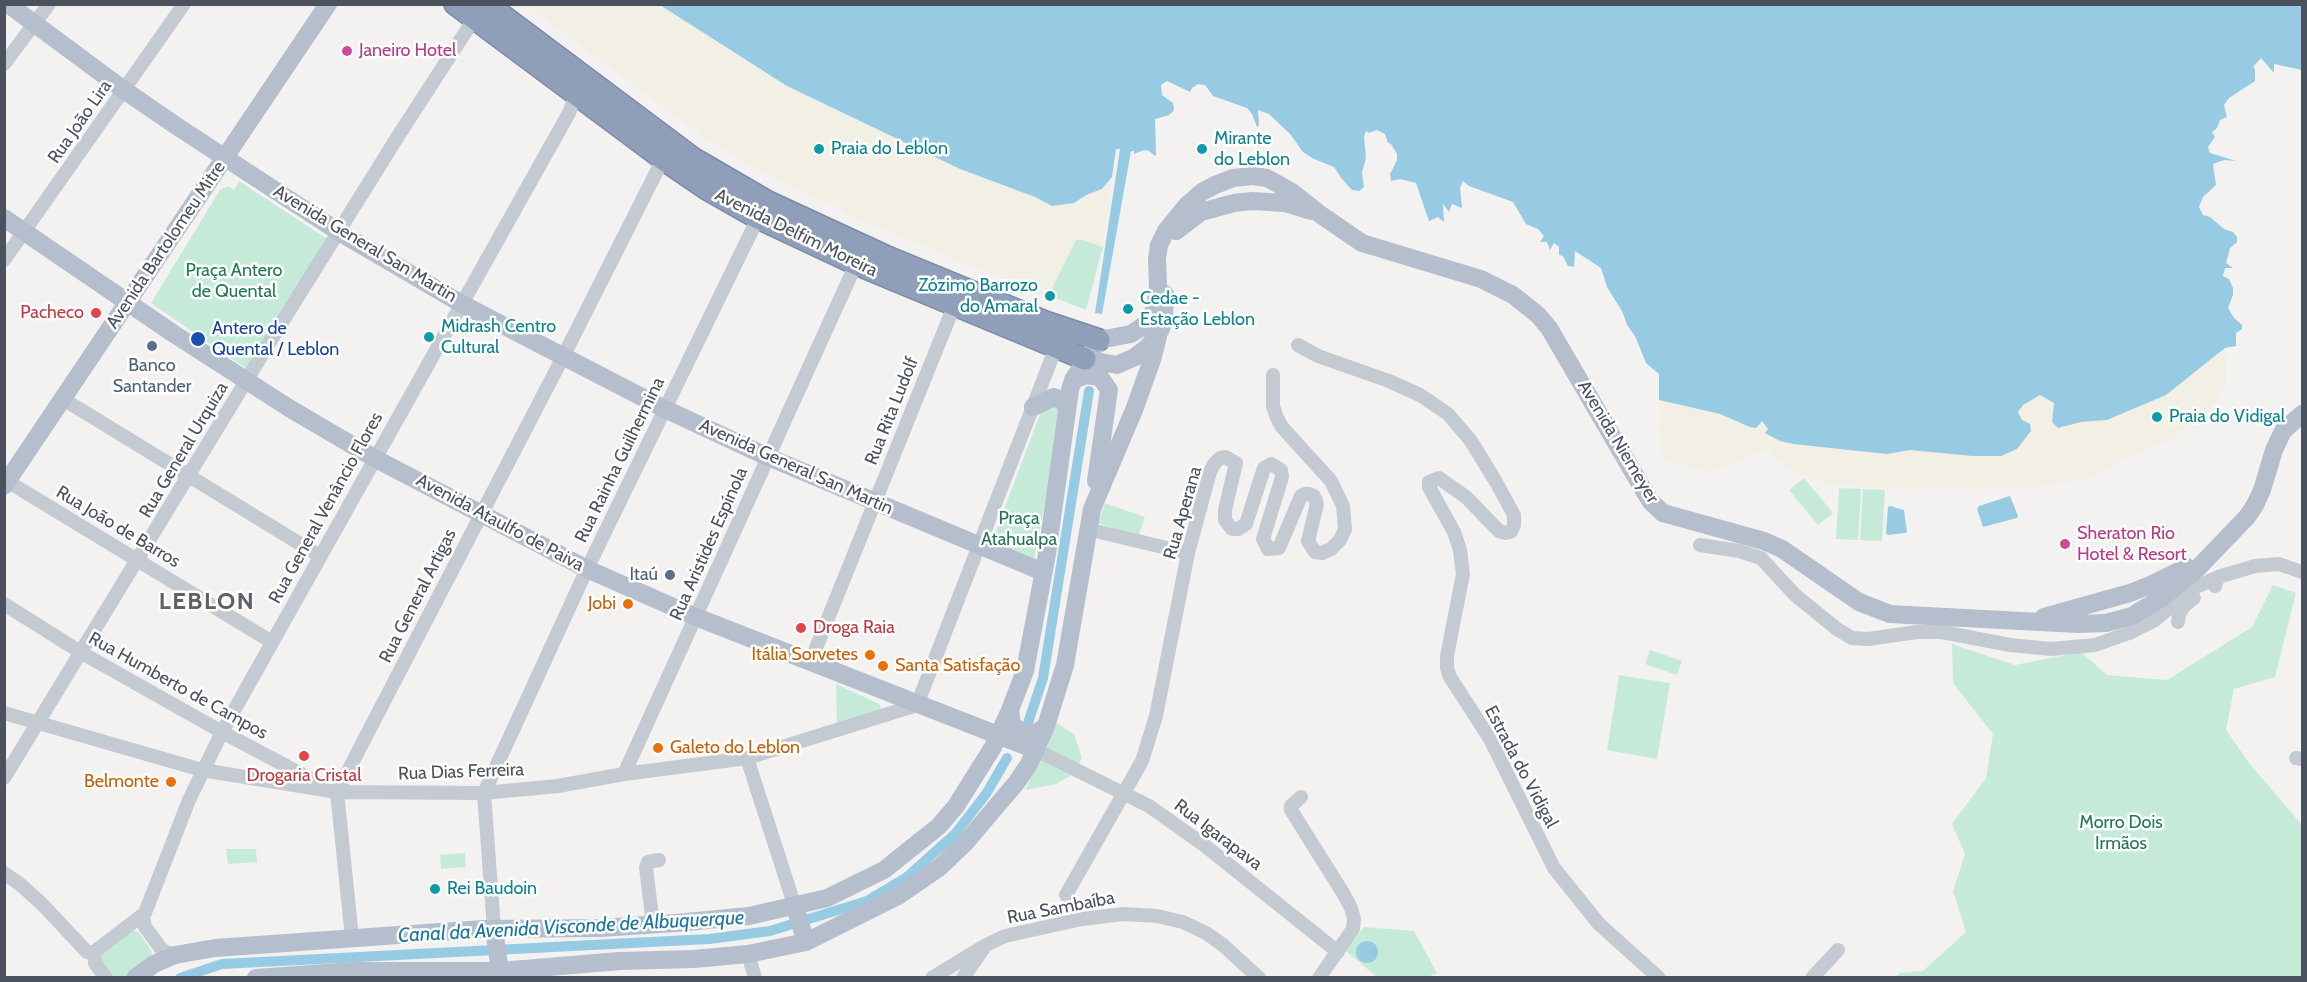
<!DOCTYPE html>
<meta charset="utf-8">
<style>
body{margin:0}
#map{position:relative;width:2307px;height:982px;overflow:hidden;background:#f3f2f1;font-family:Cabin,sans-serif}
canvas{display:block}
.frame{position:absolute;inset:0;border:6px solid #4b525d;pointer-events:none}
</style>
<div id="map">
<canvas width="2307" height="982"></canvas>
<div class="frame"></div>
</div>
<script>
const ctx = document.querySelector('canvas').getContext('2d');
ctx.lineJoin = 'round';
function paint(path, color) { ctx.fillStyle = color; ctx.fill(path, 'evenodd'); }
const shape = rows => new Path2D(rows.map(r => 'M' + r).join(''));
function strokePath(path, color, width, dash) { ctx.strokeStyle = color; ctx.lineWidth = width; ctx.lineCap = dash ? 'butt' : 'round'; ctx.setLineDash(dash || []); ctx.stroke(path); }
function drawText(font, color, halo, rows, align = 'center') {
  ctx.font = font + ' Cabin,sans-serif'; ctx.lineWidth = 5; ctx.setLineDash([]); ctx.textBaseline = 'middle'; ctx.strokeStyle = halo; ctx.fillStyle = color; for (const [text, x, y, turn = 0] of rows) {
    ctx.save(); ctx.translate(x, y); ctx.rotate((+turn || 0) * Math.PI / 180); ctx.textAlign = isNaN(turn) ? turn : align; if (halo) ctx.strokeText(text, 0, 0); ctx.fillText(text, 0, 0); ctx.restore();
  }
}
const green = shape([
 [239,181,327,239,251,372,151,303,220,190,228,186,234,190],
 [1080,239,1103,247,1086,310,1048,295,1076,240],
 [1049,404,1058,407,1062,415,1034,560,992,541,1042,409],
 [1804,478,1833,513,1818,525,1789,490],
 [1839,488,1861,489,1858,540,1836,539],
 [1863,489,1885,490,1882,541,1860,540],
 [1105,503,1145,517,1138,537,1098,523],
 [2273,585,2296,593,2275,677,2234,689,2226,730,2250,764,2302,825,2302,977,1894,978,1900,973,1923,971,1966,932,1953,891,1965,854,1952,824,1986,778,1993,734,1953,683,1952,644,2015,665,2081,652,2107,675,2167,680,2252,627],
 [1650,650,1682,661,1677,675,1645,664],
 [1619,675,1670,683,1657,759,1607,750],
 [836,684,879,704,881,709,879,712,837,730],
 [1053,721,1074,734,1082,758,1072,775,1056,784,1026,790],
 [226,849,256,849,257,862,228,864],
 [465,853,466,867,441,869,440,855],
 [1364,927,1414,931,1437,973,1427,977,1377,977,1346,951],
 [134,930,139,933,151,950,152,956,127,977,112,978,99,960,101,951]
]);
const sand = shape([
 [526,5,660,5,787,86,960,169,1035,197,1052,206,1074,203,1086,195,1102,189,1112,177,1103,247,1080,239,1076,240,1048,297,849,215,841,209,838,200,827,204,743,162,701,135],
 [2225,348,2226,382,2214,405,2175,438,2126,457,2092,477,2033,488,1901,489,1835,485,1798,475,1765,449,1709,473,1662,458,1659,400,1720,414,1750,427,1762,421,1768,429,1766,433,1780,441,1793,444,1887,454,1910,450,1972,456,2001,456,2017,449,2020,444,2022,420,2018,412,2023,405,2040,395,2054,403,2052,422,2058,428,2081,422,2107,420,2166,395]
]);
const water = shape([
 [2302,4,2302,70,2274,64,2274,73,2261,58,2253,67,2255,69,2255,81,2229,98,2224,105,2227,117,2220,120,2217,128,2212,132,2215,137,2208,147,2210,153,2236,161,2224,160,2213,164,2216,185,2203,197,2199,207,2203,215,2210,217,2224,229,2233,232,2237,237,2237,242,2230,248,2226,263,2233,268,2225,268,2223,276,2229,279,2233,288,2233,295,2228,308,2234,318,2242,325,2242,329,2236,333,2236,346,2225,348,2166,395,2107,420,2081,422,2058,428,2052,422,2054,403,2040,395,2023,405,2018,412,2022,420,2030,424,2031,431,2017,449,2001,456,1972,456,1910,450,1887,454,1793,444,1780,441,1765,433,1768,429,1762,421,1756,428,1750,427,1720,414,1659,400,1659,374,1646,363,1635,336,1627,325,1622,311,1607,287,1601,268,1575,251,1574,267,1568,266,1563,256,1559,255,1559,247,1554,243,1550,250,1547,242,1540,242,1544,236,1538,229,1526,224,1513,202,1469,186,1463,181,1460,188,1462,208,1452,204,1449,212,1443,204,1444,222,1438,217,1429,221,1416,183,1400,179,1391,181,1390,174,1397,160,1397,154,1391,144,1388,143,1385,134,1377,130,1369,133,1366,131,1364,137,1366,158,1362,172,1364,187,1359,191,1352,190,1342,179,1334,167,1314,159,1303,152,1290,134,1269,114,1258,110,1259,125,1257,127,1252,114,1247,108,1213,96,1205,85,1198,84,1192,88,1190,92,1167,81,1161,85,1162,95,1173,103,1174,110,1169,115,1155,119,1156,154,1155,156,1149,151,1144,150,1134,154,1134,151,1131,151,1102,314,1095,313,1120,149,1116,149,1112,177,1102,189,1086,195,1074,203,1052,206,1035,197,960,169,787,86,660,5],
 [2010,496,2018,516,2017,518,1983,527,1977,509,1979,506],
 [1890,506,1904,510,1907,532,1905,533,1888,535,1886,533,1888,507],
 '1356 952a11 11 0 1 1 22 0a11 11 0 1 1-22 0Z'
]);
const canal = shape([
 [1027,726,1043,678,1089,391],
 [180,978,222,964,709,939,770,931,867,901,907,877,955,834,986,794,1007,758]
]);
const minor = shape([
 [4,64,49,4],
 [4,260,184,4],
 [1298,345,1318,356,1389,381,1420,395,1448,414,1471,441,1496,482,1514,515,1514,525,1511,532,1506,533,1499,531,1466,497,1439,478,1429,482,1429,487,1454,532,1460,550,1463,574,1447,656,1447,668,1450,677,1490,739,1554,868,1599,924,1659,978],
 [63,399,320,556],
 [7,481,272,642],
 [1087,529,1188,553],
 [1700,545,1739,551,1761,558,1795,595,1837,629,1852,638,1868,639,1917,632,1942,632,2010,645,2051,649,2095,645,2129,633,2155,620,2192,589,2218,577],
 [2215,586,2218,577,2255,566,2279,564,2302,572],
 [4,604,82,653,222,732,322,785],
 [2178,622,2179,614,2184,606,2194,598],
 [810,663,954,306],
 [4,713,202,770,337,792,484,793,558,786,624,774,747,758,917,705,1058,342],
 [1036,750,1149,806,1204,845,1338,952],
 [747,758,795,907],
 [2296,758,2302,759],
 [624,774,856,264],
 [4,778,279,327,400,133,474,19],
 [1301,797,1291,806,1291,810,1343,893,1351,908,1354,919,1353,929,1319,978],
 [4,873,21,885,43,905,87,952,94,952],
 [1066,895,1142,761,1156,716,1188,553,1210,472,1214,464,1220,458,1225,457,1236,463,1225,510,1225,520,1232,529,1238,529,1246,524,1264,468,1271,464,1281,470,1282,477,1263,539,1268,549,1279,548,1301,496,1305,494,1309,494,1314,496,1317,504,1308,541,1315,552,1322,553,1331,549,1340,540,1345,529,1343,506,1331,481,1282,427,1277,418,1273,406,1273,375],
 [143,916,145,927,163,951,175,955],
 [653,925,646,867,648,862,659,860],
 [494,929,484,793,587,569,758,218],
 [352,938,337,792,563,357,663,159],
 [94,952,145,913,189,800,222,732,569,113,578,88],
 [94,952,95,963,106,978],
 [748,954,755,978],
 [932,978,986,945,1005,936,1082,919,1123,914,1157,916,1183,922,1206,933,1223,945,1259,978],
 [963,978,983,949],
 [1812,978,1838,950]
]);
const major = shape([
 [8,4,124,90,178,127,339,232,462,304,665,409,768,457,1043,572],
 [4,218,174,334,289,408,374,458,587,569,696,617,1036,750],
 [1176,231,1201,212,1234,203,1252,201,1285,203,1311,211],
 [1085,359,1117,365,1135,357,1148,347,1161,329,1164,318,1165,294],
 [1073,380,1086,375,1100,377,1109,390,1096,481],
 [1033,407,1054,397,1064,402,1067,406],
 [4,486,328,4],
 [2044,617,2130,593,2150,585,2187,567],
 [1010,710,1012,725,1019,730,1034,735,1046,726],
 [795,907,806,942],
 [494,929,500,971],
 [135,978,154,964,175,955,215,948,483,929,600,928,676,923,749,916,827,898,884,870,939,826,956,806,993,747,1010,710,1025,671,1047,554,1070,390,1073,380,1099,340,1131,334,1146,324,1155,309,1158,286,1157,259,1159,245,1166,231,1187,205,1202,192,1215,185,1233,178,1253,176,1267,178,1292,192,1321,215,1362,243,1481,279,1513,295,1538,315,1549,328,1643,489,1651,502,1663,513,1764,541,1782,549,1859,602,1890,614,2078,624,2106,623,2132,616,2163,597,2196,570,2247,517,2255,505,2262,490,2274,450,2283,431,2302,414],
 [256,978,353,971,500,971,620,961,694,959,748,954,806,942,898,896,940,867,966,842,1017,782,1029,764,1046,726,1065,665,1092,509,1134,410,1152,360,1158,336]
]);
const highway = shape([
 [455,4,663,159,707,189,758,218,856,264,1085,359],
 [487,4,694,159,768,202,885,256,1048,323,1099,340]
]);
const markers = [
 [347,51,6,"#d1479c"],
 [819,149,6,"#0f9aa8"],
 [1202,149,6,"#0f9aa8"],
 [1050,296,6,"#0f9aa8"],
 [1128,309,6,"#0f9aa8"],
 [96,313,6,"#e0444e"],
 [429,337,6,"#0f9aa8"],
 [198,339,8,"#1a4fb4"],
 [152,346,6,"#5c6f8a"],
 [2157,417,6,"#0f9aa8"],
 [2065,544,6,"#d1479c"],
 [670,575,6,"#5c6f8a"],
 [628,604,6,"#e8710a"],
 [801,628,6,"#e0444e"],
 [870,655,6,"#e8710a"],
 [883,666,6,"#e8710a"],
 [658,748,6,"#e8710a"],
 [304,756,6,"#e0444e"],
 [171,782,6,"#e8710a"],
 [435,889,6,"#0f9aa8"]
];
const hotelNames = [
 ["Janeiro Hotel",359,51],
 ["Sheraton Rio",2077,534],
 ["Hotel & Resort",2077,555]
];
const streetNames = [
 ["Rua João Lira",80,122,-55],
 ["Avenida Delfim Moreira",796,233,26],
 ["Avenida General San Martin",365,244,31],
 ["Avenida Bartolomeu Mitre",166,245,-56],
 ["Rua Rita Ludolf",892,411,-68],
 ["Avenida Niemeyer",1618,442,59],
 ["Rua General Urquiza",184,450,-59],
 ["Rua Rainha Guilhermina",620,460,-64],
 ["Avenida General San Martin",796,467,24],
 ["Rua General Venâncio Flores",326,508,-61],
 ["Rua Aperana",1183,513,-74],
 ["Avenida Ataulfo de Paiva",500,523,28],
 ["Rua João de Barros",118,527,31],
 ["Rua Aristides Espínola",709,544,-66],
 ["Rua General Artigas",418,596,-63],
 ["Rua Humberto de Campos",178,686,29],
 ["Estrada do Vidigal",1521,767,62],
 ["Rua Dias Ferreira",461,772,-2],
 ["Rua Igarapava",1218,835,37],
 ["Rua Sambaíba",1061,908,-11]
];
const cultureNames = [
 ["Mirante",1214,139],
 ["do Leblon",1214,160],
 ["Praia do Leblon",831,149],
 ["Zózimo Barrozo",1038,286,"right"],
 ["do Amaral",1038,307,"right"],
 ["Cedae -",1140,299],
 ["Estação Leblon",1140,320],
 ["Midrash Centro",441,327],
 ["Cultural",441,348],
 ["Praia do Vidigal",2169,417],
 ["Rei Baudoin",447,889]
];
const parkNames = [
 ["Praça Antero",234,271],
 ["de Quental",234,292],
 ["Praça",1019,519],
 ["Atahualpa",1019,540],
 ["Morro Dois",2121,823],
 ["Irmãos",2121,844]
];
const healthNames = [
 ["Pacheco",84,313],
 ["Droga Raia",813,628,"left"],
 ["Drogaria Cristal",304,776,"center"]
];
const transitNames = [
 ["Antero de",212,329],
 ["Quental / Leblon",212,350]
];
const serviceNames = [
 ["Banco",152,366],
 ["Santander",152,387],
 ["Itaú",658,575,"right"]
];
const foodNames = [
 ["Jobi",616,604],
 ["Itália Sorvetes",858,655],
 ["Santa Satisfação",895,666,"left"],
 ["Galeto do Leblon",670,748,"left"],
 ["Belmonte",159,782]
];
const waterNames = [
 ["Canal da Avenida Visconde de Albuquerque",571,927,-3]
];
const districtNames = [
 ["LEBLON",207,602]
];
paint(green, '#c5ebd8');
paint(sand, '#f2efe4');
paint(water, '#97cbe3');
strokePath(canal, '#97cbe3', 10);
strokePath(highway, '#7a8aa6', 24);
strokePath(minor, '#c4cad1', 14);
strokePath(major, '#b4becc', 18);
strokePath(highway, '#8f9fba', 21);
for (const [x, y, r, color] of markers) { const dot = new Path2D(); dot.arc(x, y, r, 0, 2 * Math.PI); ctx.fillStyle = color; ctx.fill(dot); strokePath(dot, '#fff', 2); }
drawText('18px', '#b23c85', '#fff', hotelNames, 'left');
drawText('18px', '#4b525d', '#fff', streetNames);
drawText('18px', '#0d838f', '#fff', cultureNames, 'left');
drawText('18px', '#227756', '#fff', parkNames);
drawText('18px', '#be3a42', '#fff', healthNames, 'right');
drawText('18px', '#164399', '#fff', transitNames, 'left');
drawText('18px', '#4e5e75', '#fff', serviceNames);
drawText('18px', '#c56008', '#fff', foodNames, 'right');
drawText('italic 20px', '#1c759e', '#fff', waterNames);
ctx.letterSpacing = '1.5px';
drawText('bold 24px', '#5e6165', '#fff', districtNames);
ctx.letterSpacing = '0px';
</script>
